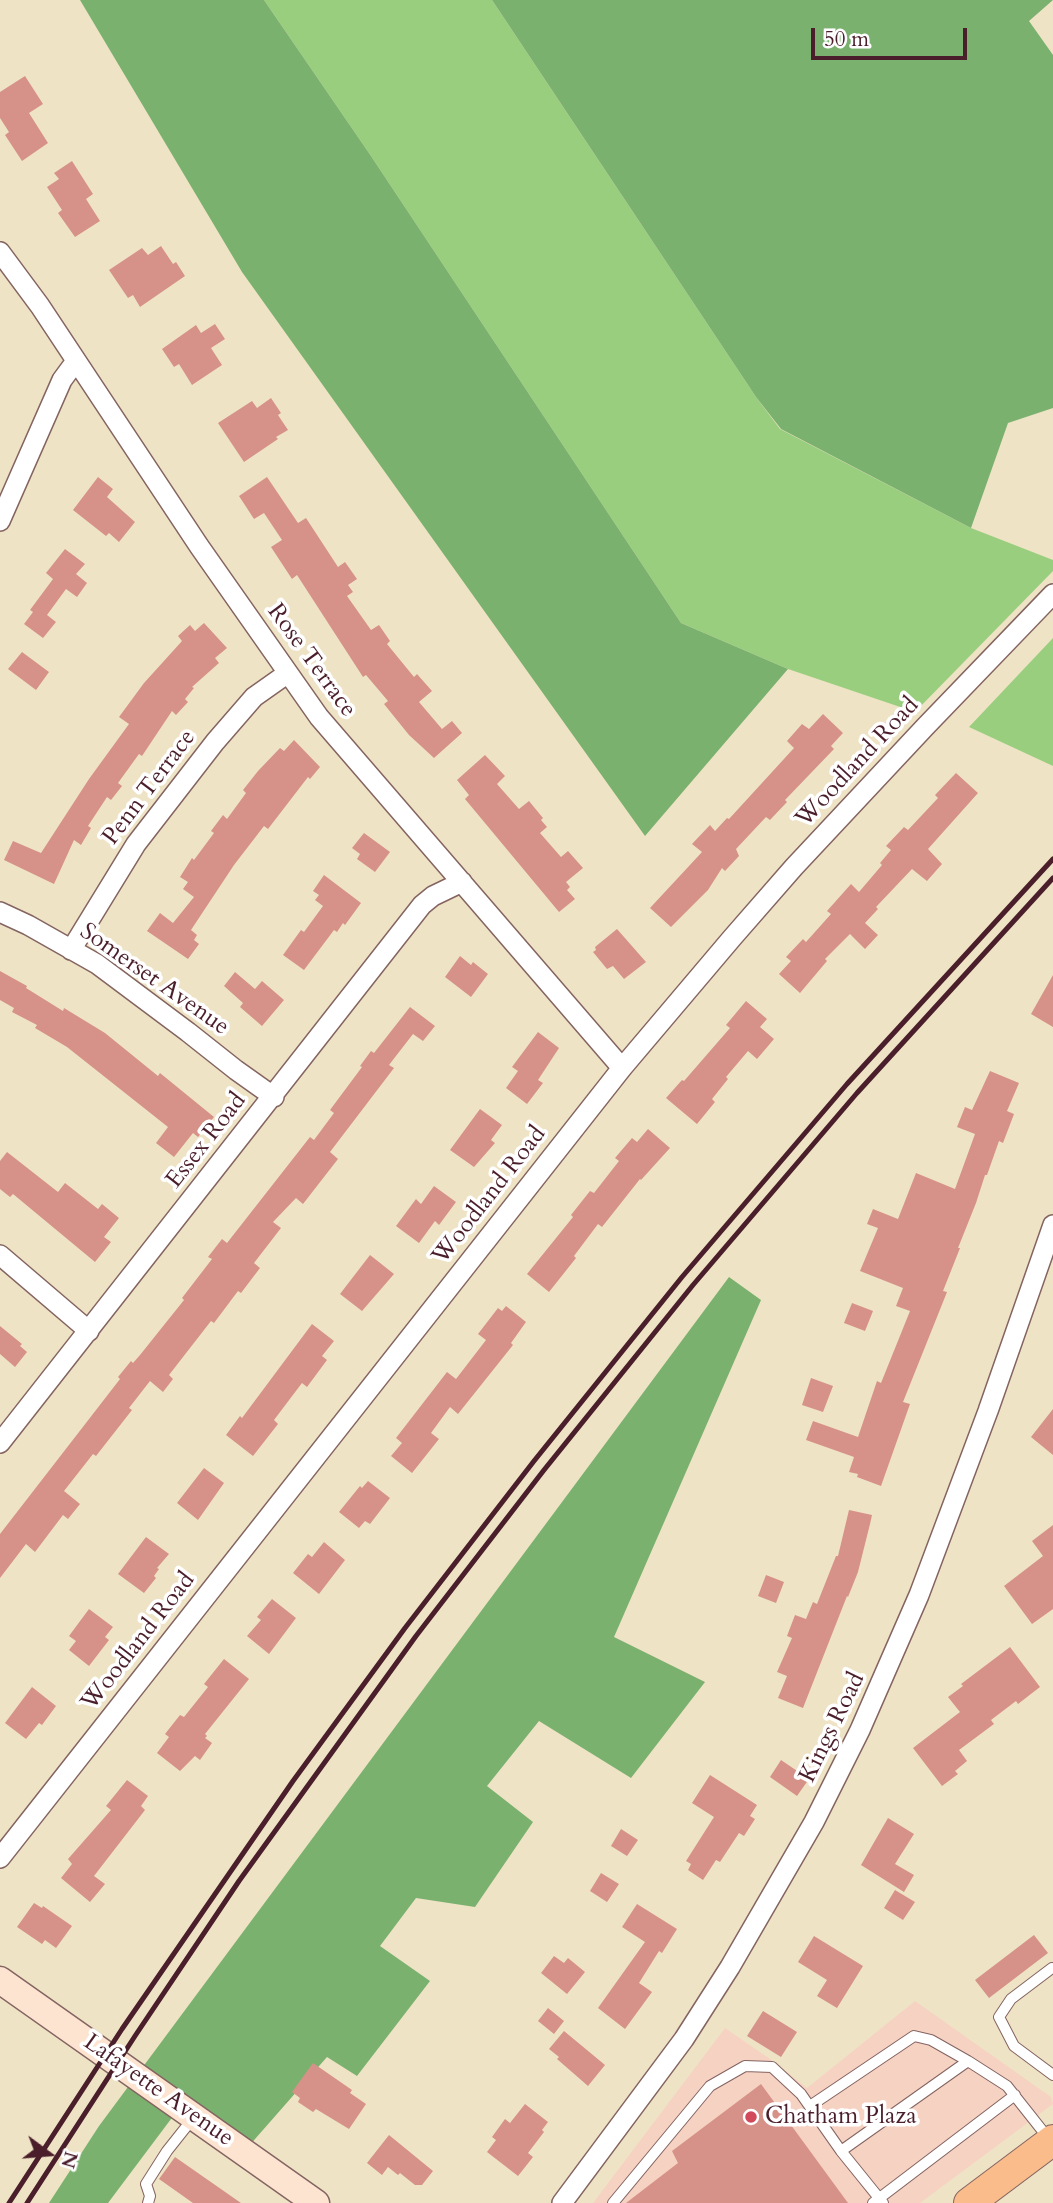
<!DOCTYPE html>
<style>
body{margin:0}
#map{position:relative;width:1053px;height:2203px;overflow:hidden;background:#efe3c5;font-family:Cardo,serif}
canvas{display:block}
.north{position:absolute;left:14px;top:2119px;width:70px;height:70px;-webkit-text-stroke:5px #fff;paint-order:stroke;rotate:106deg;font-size:19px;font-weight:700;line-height:28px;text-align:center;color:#4a1f2b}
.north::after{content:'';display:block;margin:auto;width:24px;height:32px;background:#4a1f2b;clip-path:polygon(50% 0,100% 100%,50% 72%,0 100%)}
.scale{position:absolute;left:811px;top:28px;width:156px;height:32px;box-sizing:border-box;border:4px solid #4a1f2b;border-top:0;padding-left:9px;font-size:21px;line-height:24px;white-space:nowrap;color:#4a1f2b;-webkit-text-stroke:5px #fff;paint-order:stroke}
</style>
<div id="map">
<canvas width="1053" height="2203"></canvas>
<div class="north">N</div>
<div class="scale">50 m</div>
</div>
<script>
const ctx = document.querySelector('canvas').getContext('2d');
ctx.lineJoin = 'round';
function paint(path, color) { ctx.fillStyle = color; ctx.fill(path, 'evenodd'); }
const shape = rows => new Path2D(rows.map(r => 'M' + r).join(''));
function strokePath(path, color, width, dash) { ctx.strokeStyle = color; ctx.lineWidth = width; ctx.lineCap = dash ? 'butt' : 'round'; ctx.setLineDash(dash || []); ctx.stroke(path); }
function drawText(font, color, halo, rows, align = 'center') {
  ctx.font = font + ' Cardo,serif'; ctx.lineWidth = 7; ctx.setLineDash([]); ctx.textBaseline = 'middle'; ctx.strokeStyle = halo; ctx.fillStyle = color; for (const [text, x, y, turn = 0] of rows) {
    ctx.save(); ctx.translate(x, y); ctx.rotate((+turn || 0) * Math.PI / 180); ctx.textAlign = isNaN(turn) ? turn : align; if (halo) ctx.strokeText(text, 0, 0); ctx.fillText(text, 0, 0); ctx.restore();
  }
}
const built = shape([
 [915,2001,1051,2097,1053,2104,920,2203,593,2203,725,2028,770,2059,807,2088]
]);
const green = shape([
 [264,0,492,0,756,397,780,429,971,528,1053,560,1053,571,915,712,788,669,681,623,371,156],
 [1053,638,1053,766,969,727]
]);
const forest = shape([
 [80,0,264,0,371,156,681,623,788,669,645,836,242,272],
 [492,0,1053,0,1029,21,1053,55,1053,408,1008,423,971,528,781,429,756,397],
 [729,1277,761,1300,614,1637,705,1682,631,1778,539,1721,487,1786,533,1822,475,1907,416,1898,380,1946,430,1981,357,2076,327,2057,241,2155,177,2111,108,2203,49,2203,99,2126]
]);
const building = shape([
 [25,76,43,104,29,113,48,143,22,161,5,135,9,132,0,118,0,92],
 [72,161,93,194,86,199,100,221,75,237,58,213,62,210,47,187,59,179,54,173],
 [161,246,173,264,176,262,185,276,140,307,133,295,128,298,109,270,142,248,148,255],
 [215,324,225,339,211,348,222,365,192,385,179,364,174,367,162,349,196,325,201,333],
 [271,398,281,413,278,415,288,430,276,437,278,439,244,462,218,423,252,401,257,408],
 [98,477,113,489,107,497,135,522,119,542,109,533,106,536,73,510],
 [267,477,298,523,306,518,338,567,345,562,357,579,348,585,353,592,347,596,371,630,379,625,390,641,387,644,414,677,417,674,432,691,419,702,442,729,452,721,462,733,434,758,409,735,384,704,388,701,366,675,363,677,297,575,292,579,271,547,282,540,264,513,254,519,239,496],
 [65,549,85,564,76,574,87,583,77,597,66,589,47,615,56,622,43,638,24,624,33,612,30,610,53,579,46,573],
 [204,623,227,648,215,658,219,663,192,687,194,688,185,699,188,702,176,715,172,711,142,756,139,754,118,783,122,786,111,800,107,797,88,826,91,828,81,845,74,840,54,884,4,860,13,841,41,853,89,779,129,724,119,717,144,683,182,641,178,636,190,625,195,631],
 [22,652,49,672,36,690,8,669],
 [823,714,843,733,831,746,834,749,785,800,787,802,770,820,766,817,736,849,739,856,725,871,722,868,708,890,671,927,650,908,702,852,692,844,710,825,715,831,727,818,729,819,794,748,787,741,802,724,809,729],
 [294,740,320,767,310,779,308,777,268,829,264,826,234,865,191,930,197,935,194,940,199,944,188,959,147,931,160,913,173,923,194,897,183,889,188,882,180,877,192,858,194,860,214,833,211,831,223,815,227,819,246,793,243,790,258,771,280,748,284,751],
 [485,755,505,776,497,784,519,809,529,801,543,818,541,820,547,827,540,833,561,857,568,851,583,868,566,882,570,887,567,890,575,899,559,912,465,799,469,795,457,780],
 [956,773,978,793,928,849,942,864,927,881,912,869,876,907,878,909,865,923,878,935,865,949,850,934,825,959,827,961,800,993,779,974,791,961,786,957,803,939,806,942,831,914,827,911,851,884,859,892,882,865,880,863,891,850,886,846,904,827,908,830,938,798,935,795],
 [364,833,390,852,375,872,357,859,360,854,352,848],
 [324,875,361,903,345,925,343,923,337,932,334,930,304,970,283,955,301,930,304,932,323,906,315,900,319,895,313,891],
 [617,929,646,962,624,979,613,966,607,969,593,952,596,950,595,947],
 [460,956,471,965,473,962,488,974,471,997,445,977],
 [0,971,27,986,26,988,63,1011,64,1008,105,1033,158,1076,160,1073,214,1117,198,1137,193,1133,174,1157,156,1143,168,1127,67,1047,35,1028,37,1025,12,1012,14,1008,0,1000],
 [235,972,255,989,262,981,284,1000,262,1026,240,1007,243,1003,224,986],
 [1053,975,1053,1027,1031,1014],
 [746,1001,767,1019,760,1027,774,1039,757,1059,748,1051,726,1077,728,1079,712,1099,715,1102,697,1124,666,1098,682,1080,684,1081,730,1028,726,1025],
 [410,1007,435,1026,423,1041,413,1034,389,1065,394,1068,330,1152,338,1159,303,1204,296,1198,273,1222,281,1228,254,1263,260,1268,241,1293,238,1291,214,1323,211,1321,169,1375,173,1379,163,1392,150,1381,129,1408,132,1410,96,1456,93,1454,64,1491,80,1504,68,1519,63,1515,35,1552,26,1544,0,1578,0,1534,120,1379,118,1377,131,1361,133,1363,140,1355,184,1300,182,1298,212,1259,208,1257,222,1239,227,1243,310,1137,314,1140,334,1113,330,1110,362,1067,360,1066,371,1051,374,1053],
 [538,1032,559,1048,538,1080,543,1083,527,1104,506,1088,518,1071,512,1067],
 [990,1071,1019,1083,1007,1111,1014,1114,1003,1143,999,1141,987,1175,985,1175,976,1203,958,1248,960,1248,943,1291,947,1292,903,1402,910,1404,881,1486,857,1477,858,1474,849,1472,854,1457,806,1440,813,1421,858,1437,877,1381,881,1383,910,1311,896,1306,903,1288,860,1271,878,1228,867,1224,873,1209,898,1219,916,1173,955,1189,975,1134,957,1127,965,1107,972,1110],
 [480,1109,502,1125,491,1140,495,1143,474,1167,450,1150],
 [648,1129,670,1148,641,1180,640,1179,602,1227,598,1224,574,1256,576,1258,549,1292,527,1274,573,1217,571,1215,590,1191,594,1193,619,1161,615,1158,632,1138,637,1142],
 [7,1152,58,1192,65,1183,98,1209,102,1204,119,1218,104,1237,111,1242,95,1262,13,1194,10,1197,0,1189,0,1161],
 [434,1186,456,1202,439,1225,435,1221,419,1243,396,1226,416,1199,421,1204],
 [370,1255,394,1274,362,1311,340,1294],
 [852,1303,873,1311,865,1331,844,1323],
 [506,1306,526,1322,511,1343,513,1345,458,1414,450,1407,431,1433,439,1439,412,1473,391,1456,402,1443,396,1438,447,1372,456,1379,486,1340,478,1334,498,1308,502,1311],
 [312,1324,334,1341,322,1356,327,1360,307,1387,302,1383,274,1420,278,1424,253,1456,226,1435,240,1416,242,1418],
 [0,1326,22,1344,20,1346,27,1352,15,1367,0,1354],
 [811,1378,833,1386,823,1412,802,1405],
 [1053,1409,1053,1455,1031,1437],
 [204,1468,224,1483,198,1520,177,1503],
 [368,1481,390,1498,370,1524,365,1521,359,1528,339,1512,360,1486,362,1488],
 [849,1510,872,1515,870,1524,858,1572,848,1597,847,1596,803,1708,778,1698,787,1676,777,1672,792,1638,787,1636,795,1615,806,1619,813,1602,817,1604,836,1556,838,1556],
 [1053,1525,1053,1609,1032,1624,1004,1586,1043,1556,1032,1541],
 [146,1537,169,1554,157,1568,159,1569,154,1576,156,1578,144,1593,118,1574],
 [324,1542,345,1560,319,1594,293,1573,308,1554,312,1557],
 [766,1575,784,1582,776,1603,758,1596],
 [272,1599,296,1618,269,1654,247,1636,261,1620,257,1617],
 [89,1609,113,1627,105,1637,109,1640,89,1666,69,1650,76,1641,69,1636],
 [1010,1647,1040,1687,1018,1704,1016,1701,991,1720,994,1724,959,1750,967,1761,955,1771,958,1774,942,1786,913,1748,960,1712,948,1697,963,1686,961,1684],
 [224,1659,249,1679,205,1734,207,1736,205,1738,212,1743,200,1760,195,1756,180,1771,157,1753,169,1737,165,1734,180,1715,184,1717,208,1687,204,1684],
 [32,1687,56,1706,42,1725,39,1723,26,1739,5,1723],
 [781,1760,809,1779,797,1796,770,1777],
 [710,1775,757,1805,750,1816,755,1819,744,1836,739,1833,720,1862,716,1860,703,1880,688,1870,691,1864,686,1861,714,1817,692,1803],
 [127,1780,148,1796,141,1806,145,1810,94,1876,105,1884,90,1902,61,1878,72,1864,68,1859,111,1810,106,1806],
 [888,1818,914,1834,895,1864,914,1875,904,1892,861,1865],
 [621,1829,638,1840,627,1856,611,1846],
 [601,1873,619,1884,607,1902,590,1891],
 [895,1890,915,1902,903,1920,884,1908],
 [34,1903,42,1908,43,1906,72,1926,56,1948,45,1940,42,1944,17,1927],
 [637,1904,677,1929,662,1953,659,1951,639,1983,652,1992,625,2029,598,2008,645,1942,622,1927],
 [1034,1935,1048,1953,989,1998,975,1980],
 [814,1936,863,1966,837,2008,817,1996,827,1980,798,1962],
 [554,1956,564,1963,568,1958,585,1972,567,1994,541,1973],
 [548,2008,564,2021,554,2034,538,2021],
 [763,2011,797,2032,781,2057,747,2036],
 [564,2031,605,2065,588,2086,557,2059,559,2057,549,2049],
 [313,2063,352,2090,350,2093,366,2104,349,2129,316,2109,313,2112,298,2102,300,2098,292,2092],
 [761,2084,848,2203,626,2203,678,2163,672,2151],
 [525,2104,548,2122,542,2130,544,2132,528,2153,533,2157,518,2176,487,2152,496,2140,492,2137,505,2119,510,2123],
 [389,2135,433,2171,422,2185,415,2185,400,2173,398,2175,388,2167,382,2175,367,2163],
 [175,2157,241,2203,193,2203,159,2179]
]);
const lane = shape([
 [1052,1968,1011,1999,999,2017,1014,2046,1053,2075],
 [810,2106,914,2036,931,2040,968,2061],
 [841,2151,883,2203],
 [148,2203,150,2196,146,2184,167,2151,194,2117],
 [613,2203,710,2086,745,2066,772,2067,801,2094,841,2151,968,2061,1007,2086,1049,2139],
 [873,2203,1015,2095]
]);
const street = shape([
 [0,252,40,306,199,546,319,717,622,1068],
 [0,521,62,380,76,361],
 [0,912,28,925,97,964,188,1032,236,1070,274,1097],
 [71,950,136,844,215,742,254,697,288,673],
 [0,1255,89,1331],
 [0,1443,422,905,433,896,462,882],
 [0,1858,622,1068,732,938,794,867,925,727,1053,594],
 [562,2203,684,2039,730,1967,814,1822,860,1730,919,1595,988,1411,1053,1225]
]);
const secondary = shape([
 [0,1980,316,2203]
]);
const primary = shape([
 [969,2203,1053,2140]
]);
const rail = shape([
 [9,2203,122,2029,293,1781,405,1628,534,1461,682,1277,847,1084,1053,859],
 [27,2203,135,2036,239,1881,416,1636,544,1470,693,1285,857,1093,1053,878]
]);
const markers = [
 [751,2117,7,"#d1495b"]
];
const streetNames = [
 ["Rose Terrace",311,661,54],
 ["Woodland Road",858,763,-47],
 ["Penn Terrace",150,788,-53],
 ["Somerset Avenue",154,980,35],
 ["Essex Road",207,1141,-52],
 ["Woodland Road",490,1196,-52],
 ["Woodland Road",139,1642,-52],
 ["Kings Road",833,1728,-64],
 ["Lafayette Avenue",158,2091,35]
];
const poiNames = [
 ["Chatham Plaza",765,2117]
];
paint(built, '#f6d2c3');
paint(green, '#9ace7f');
paint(forest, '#7bb16e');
paint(building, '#d69288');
strokePath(lane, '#846461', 12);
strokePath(street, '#846461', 22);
strokePath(secondary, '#846461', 29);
strokePath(primary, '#846461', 32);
strokePath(lane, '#fff', 10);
strokePath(street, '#fff', 19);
strokePath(secondary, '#fde4d1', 26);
strokePath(primary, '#fabc8b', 30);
strokePath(rail, '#4a1f2b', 5);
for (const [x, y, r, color] of markers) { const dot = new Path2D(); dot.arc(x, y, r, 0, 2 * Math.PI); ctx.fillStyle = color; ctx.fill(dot); strokePath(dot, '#fff', 2.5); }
drawText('24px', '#4a1f2b', '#fff', streetNames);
drawText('24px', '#4a1f2b', '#fff', poiNames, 'left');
</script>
